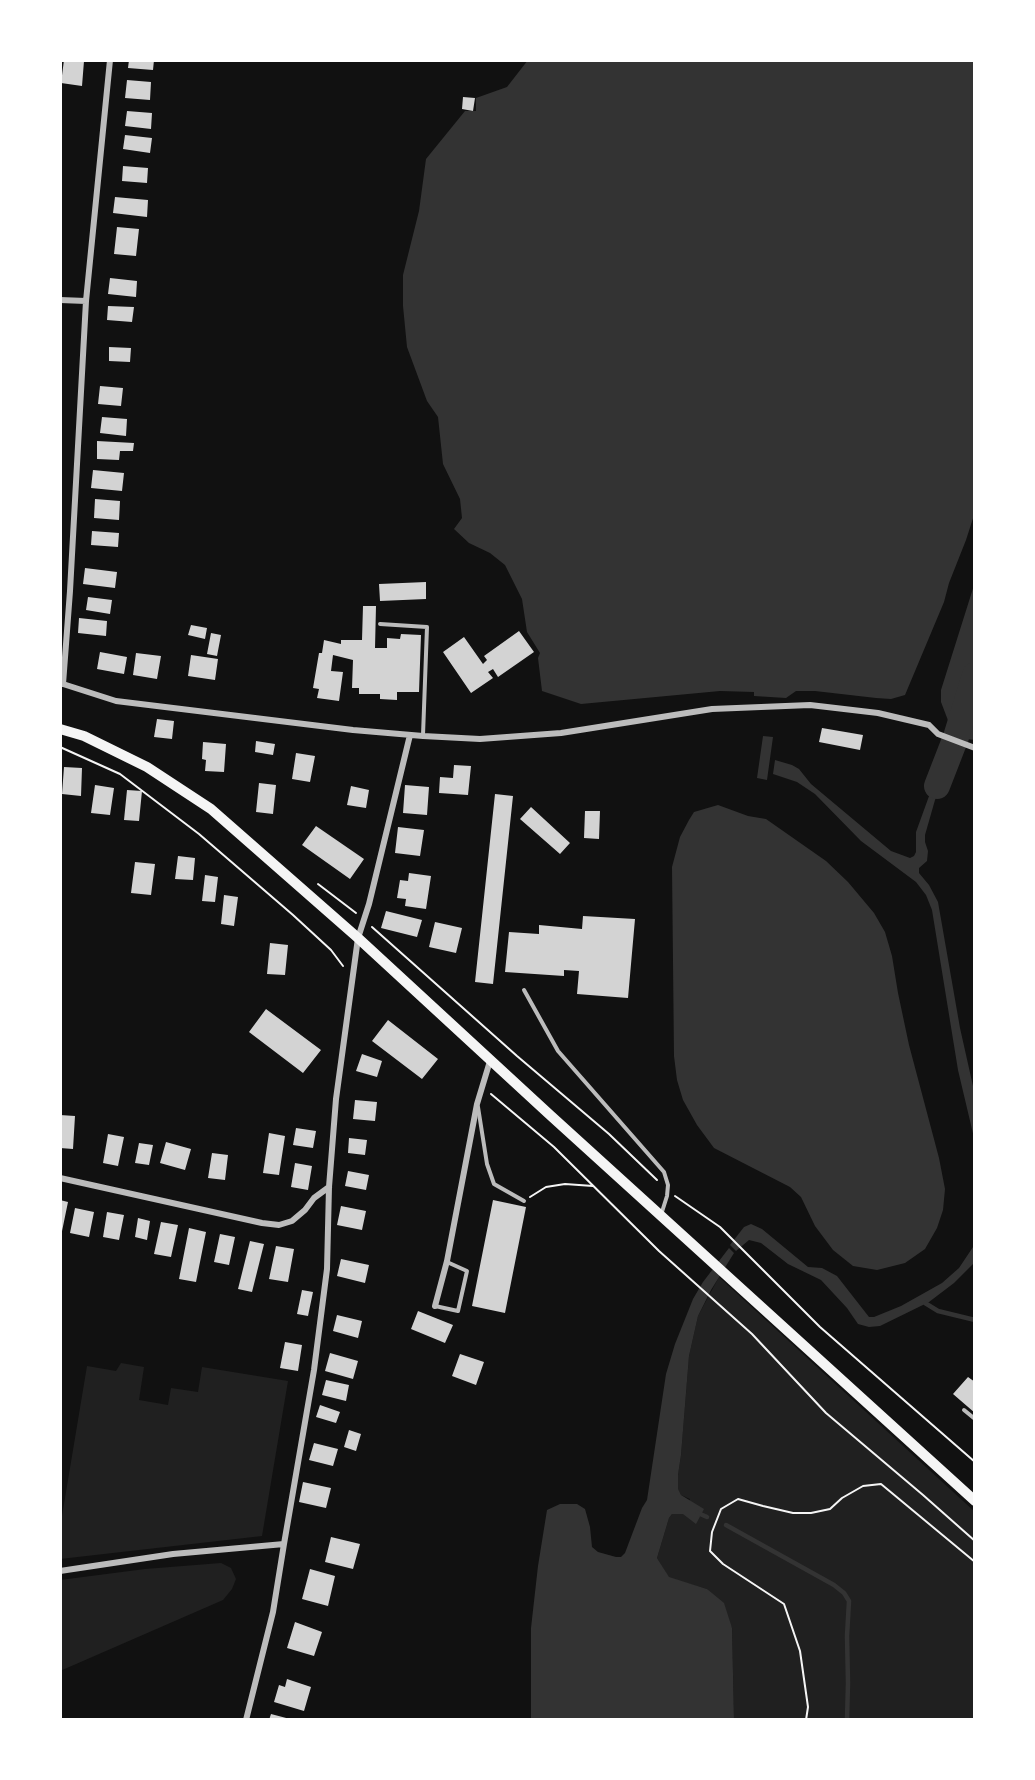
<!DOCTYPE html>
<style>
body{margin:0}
#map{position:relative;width:1035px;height:1780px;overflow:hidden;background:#111;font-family:Rubik,sans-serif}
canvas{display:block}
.frame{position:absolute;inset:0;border:62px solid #fff;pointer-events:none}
</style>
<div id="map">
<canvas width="1035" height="1780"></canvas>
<div class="frame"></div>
</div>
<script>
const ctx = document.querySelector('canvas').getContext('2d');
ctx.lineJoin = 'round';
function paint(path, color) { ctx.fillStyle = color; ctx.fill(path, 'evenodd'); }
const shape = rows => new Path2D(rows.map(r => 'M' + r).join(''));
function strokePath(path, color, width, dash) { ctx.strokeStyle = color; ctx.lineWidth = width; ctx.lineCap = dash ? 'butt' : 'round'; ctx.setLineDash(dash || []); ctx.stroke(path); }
const green = shape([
 [719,1277,975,1512,975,1720,734,1720,732,1628,707,1589,669,1578,657,1558,669,1518,672,1514,683,1514,690,1499,681,1495,678,1490,678,1475,681,1455,689,1356,698,1316],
 [121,1363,144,1367,139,1400,168,1405,171,1388,198,1392,202,1367,288,1381,262,1536,60,1559,60,1528,87,1366,116,1371],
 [221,1563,231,1568,236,1579,232,1589,223,1600,60,1671,60,1580,145,1569]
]);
const water = shape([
 [528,60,975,60,975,512,966,540,949,583,944,602,905,695,891,699,876,698,815,691,796,691,786,698,754,696,754,692,720,691,581,704,542,691,538,658,540,653,527,632,522,599,505,565,490,553,469,543,454,529,462,518,460,499,443,464,438,417,427,401,407,347,403,306,403,275,419,211,426,159,465,111,476,111,476,98,507,87],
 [975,582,975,740,966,739,973,723,969,721,962,739,951,736,953,728,949,723,941,702,941,690],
 [763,736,773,737,767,780,757,778],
 [945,752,953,754,935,800,925,835,925,842,928,851,927,861,919,868,919,873,929,885,938,902,960,1028,975,1095,975,1142,958,1070,932,910,926,895,916,882,861,841,815,794,797,782,773,774,775,760,792,765,799,769,811,784,891,851,910,858,914,856,916,852,916,832],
 [718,805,748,816,766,819,826,861,848,882,874,913,885,932,892,956,898,993,909,1045,939,1158,945,1189,943,1210,937,1228,925,1249,905,1263,877,1270,853,1266,833,1250,815,1226,801,1197,790,1187,714,1148,697,1125,683,1100,677,1080,674,1056,672,867,680,837,689,820,694,812],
 [751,1224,762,1229,808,1267,822,1268,837,1276,869,1317,874,1317,901,1306,942,1283,959,1268,975,1244,975,1262,954,1283,929,1302,880,1326,869,1327,858,1324,847,1308,821,1280,788,1264,761,1243,749,1240,736,1251,730,1245,744,1227],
 [729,1248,734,1253,711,1290,698,1316,689,1356,681,1455,678,1475,678,1489,681,1495,704,1509,696,1524,683,1514,672,1514,669,1518,657,1558,669,1577,707,1589,724,1603,732,1628,734,1720,531,1720,531,1628,538,1566,547,1510,560,1504,577,1504,585,1509,590,1527,592,1547,598,1552,616,1557,621,1557,625,1553,642,1508,647,1500,666,1374,675,1344,693,1299,703,1282]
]);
const stream = shape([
 [925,1303,938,1311,975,1320],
 [698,1513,707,1517],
 [726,1525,834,1585,844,1593,849,1601,847,1636,848,1683,847,1720]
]);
const river = shape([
 [937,786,956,737,975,675]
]);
const building = shape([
 [64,60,84,61,82,86,61,83],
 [129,60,154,60,153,70,128,68],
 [127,80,151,82,150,100,125,98],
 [463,97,475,98,473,111,462,109],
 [127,111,152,113,151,129,125,126],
 [125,135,152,138,150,153,123,149],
 [123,166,148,168,147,183,122,181],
 [115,197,148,200,147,217,113,213],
 [117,227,139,229,136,256,114,254],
 [110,278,137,281,136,297,108,294],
 [108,306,134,307,132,322,107,320],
 [109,347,131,348,130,362,109,361],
 [100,386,123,388,121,406,98,404],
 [102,417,127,419,126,436,100,433],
 [97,441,134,443,133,451,120,451,119,460,97,459],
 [93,470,124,473,122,491,91,488],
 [95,499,120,501,119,520,94,518],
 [92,531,119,533,118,547,91,545],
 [85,568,117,572,115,588,83,584],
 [426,582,426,599,380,601,379,584],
 [88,597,112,600,110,614,86,610],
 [363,606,376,606,375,648,387,648,387,638,400,639,401,634,421,635,419,692,397,692,397,700,380,699,380,694,359,694,359,688,352,688,353,660,333,655,331,671,343,672,339,701,317,698,319,689,313,688,319,653,322,653,324,640,341,644,341,640,362,640],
 [79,618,107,621,106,636,78,633],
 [191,625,207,628,205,639,188,635],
 [519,631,534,652,498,677,493,669,488,672,493,678,471,693,443,652,464,637,483,664,487,660,484,656],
 [211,633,221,635,217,656,207,654],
 [100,652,127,657,124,674,97,669],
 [136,653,161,656,157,679,133,675],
 [191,655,218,659,215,680,188,676],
 [157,719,174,721,172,739,154,737],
 [822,728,863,735,860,750,819,742],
 [256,741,275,744,273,755,255,752],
 [203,742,226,744,224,772,205,771,206,760,202,759],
 [296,753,315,756,310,782,292,779],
 [454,765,471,766,468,795,439,793,440,777,453,778],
 [64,767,82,768,81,796,62,794],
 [259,783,276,785,273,814,256,812],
 [95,785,114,788,110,815,91,813],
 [405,785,429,787,427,815,403,813],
 [351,786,369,790,366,808,347,805],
 [127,790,142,791,139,821,124,820],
 [495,794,513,796,493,984,475,982],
 [531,807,570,843,560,854,520,819],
 [585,811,600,811,599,839,584,838],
 [316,826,364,859,350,879,302,845],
 [398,827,424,830,420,856,395,853],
 [178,856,195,858,193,880,175,879],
 [135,862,155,864,151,895,131,893],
 [409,873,431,876,426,909,405,906,406,899,397,898,400,880,408,881],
 [205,875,218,877,215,902,202,901],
 [224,895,238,897,234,926,221,924],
 [386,911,422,920,417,937,381,928],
 [583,916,635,919,628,998,577,994,579,971,564,970,564,976,505,972,509,932,539,934,539,925,582,929],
 [435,922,462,928,456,953,429,947],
 [270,943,288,945,285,975,267,974],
 [266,1009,321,1050,303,1073,249,1032],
 [388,1020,438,1059,422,1079,372,1041],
 [362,1054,382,1061,377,1077,356,1071],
 [355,1100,377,1102,375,1121,353,1119],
 [60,1115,75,1116,73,1149,60,1148],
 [296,1128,316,1131,313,1148,293,1145],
 [269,1133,285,1136,279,1175,263,1173],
 [108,1134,124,1137,118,1166,103,1163],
 [349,1138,367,1140,365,1155,348,1153],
 [166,1142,191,1149,185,1170,160,1163],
 [139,1143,153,1145,149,1165,135,1163],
 [212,1153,228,1155,225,1180,208,1178],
 [295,1163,312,1166,308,1190,291,1187],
 [348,1171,369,1175,366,1190,345,1186],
 [60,1200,68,1202,61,1236,60,1236],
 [493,1200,526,1207,505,1313,472,1306],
 [341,1206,366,1211,362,1230,337,1225],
 [75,1208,94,1212,89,1237,70,1233],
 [107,1212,124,1215,119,1240,103,1237],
 [138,1218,150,1221,147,1240,135,1237],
 [161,1222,178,1225,171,1257,154,1254],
 [189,1228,206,1232,196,1282,179,1279],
 [220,1234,235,1237,229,1265,214,1262],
 [250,1241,264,1244,252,1292,238,1289],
 [276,1246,294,1249,288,1282,269,1279],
 [341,1259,369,1265,365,1283,337,1276],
 [302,1290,313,1292,308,1316,297,1314],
 [418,1311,453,1325,445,1343,411,1329],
 [337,1315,362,1321,358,1338,333,1331],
 [285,1342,302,1345,298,1371,280,1368],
 [330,1353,358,1361,353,1379,325,1371],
 [460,1354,484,1362,476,1385,452,1376],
 [968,1377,975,1382,975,1413,953,1394],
 [326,1380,349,1385,346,1401,322,1395],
 [320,1405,340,1412,336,1423,316,1417],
 [349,1430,361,1434,356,1451,344,1447],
 [314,1443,338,1449,333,1466,309,1460],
 [303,1482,331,1488,326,1508,299,1502],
 [331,1537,360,1544,353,1569,325,1562],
 [310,1569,335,1576,328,1606,302,1599],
 [295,1622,322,1632,314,1656,287,1648],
 [287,1679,311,1687,304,1711,274,1702,279,1685,285,1687],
 [271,1714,290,1719,290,1720,269,1720]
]);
const path = shape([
 [60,747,120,774,199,834,293,915,331,950,343,966],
 [318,884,356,913],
 [372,927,517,1056,609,1134,657,1180],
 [491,1094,554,1147,659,1251,752,1334,826,1413,923,1495,975,1541],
 [675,1196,720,1227,820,1327,975,1462],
 [530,1197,546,1187,565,1184,593,1186],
 [806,1720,808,1707,800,1651,784,1604,723,1564,710,1551,712,1532,721,1509,738,1499,763,1506,793,1513,811,1513,830,1509,842,1498,863,1486,881,1484,975,1562]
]);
const service = shape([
 [380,624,427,627,423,735],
 [524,990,558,1051,664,1172,668,1185,667,1196,661,1215],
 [478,1107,487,1164,494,1184,524,1201],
 [435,1306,458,1311,467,1271,447,1262],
 [964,1410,975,1419]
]);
const minor = shape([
 [60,300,86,301],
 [61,684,63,684,70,591,86,301,110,60],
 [63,684,116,701,353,730,423,736,480,739,561,733,712,709,810,705,878,713,929,725,938,734,975,748],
 [60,1178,262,1223,279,1225,292,1221,305,1210,314,1198,329,1187],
 [435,1306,447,1261,477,1104,490,1061],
 [60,1571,173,1554,284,1544],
 [246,1720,273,1612,284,1544,314,1370,327,1269,329,1187,336,1099,358,938,369,904,410,735]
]);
const primary = shape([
 [60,729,84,736,147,767,211,809,358,938,550,1115,975,1501]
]);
paint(green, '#202020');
paint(water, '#333');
strokePath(stream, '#333', 4.5);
strokePath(river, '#333', 26);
paint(building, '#d3d3d3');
strokePath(path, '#f5f5f5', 2);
strokePath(service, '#bcbcbc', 4);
strokePath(minor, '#bcbcbc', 6);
strokePath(primary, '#f5f5f5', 10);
</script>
